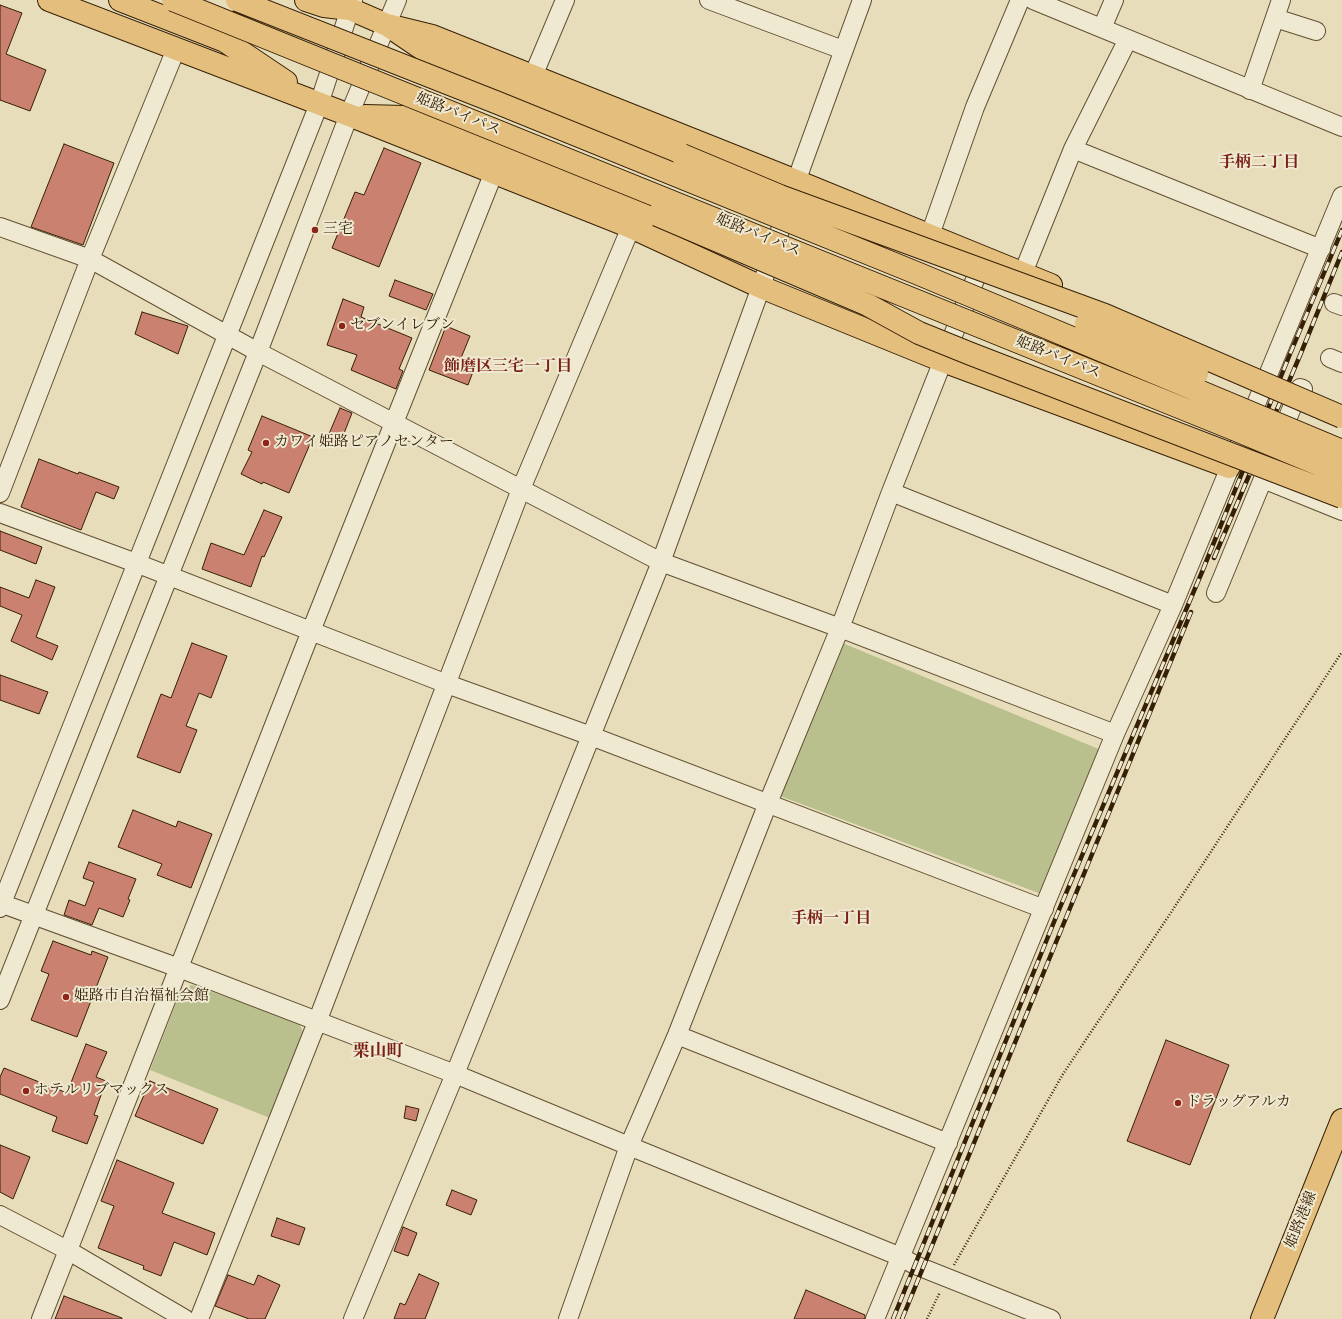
<!DOCTYPE html>
<meta charset="utf-8">
<style>
body{margin:0}
canvas{display:block;background:#e7ddba}
</style>
<canvas width="1342" height="1319"></canvas>
<script>
const ctx = document.querySelector('canvas').getContext('2d');
ctx.lineJoin = 'round';
function paint(path, color) { ctx.fillStyle = color; ctx.fill(path, 'evenodd'); }
const shape = rows => new Path2D(rows.map(r => 'M' + r).join(''));
function strokePath(path, color, width, dash) { ctx.strokeStyle = color; ctx.lineWidth = width; ctx.lineCap = dash ? 'butt' : 'round'; ctx.setLineDash(dash || []); ctx.stroke(path); }
function drawText(font, color, halo, rows, align = 'center') {
  ctx.font = font + ' "IM FELL Double Pica","Noto Serif JP",serif'; ctx.lineWidth = 4; ctx.setLineDash([]); ctx.textBaseline = 'middle'; ctx.strokeStyle = halo; ctx.fillStyle = color; for (const [text, x, y, turn = 0] of rows) {
    ctx.save(); ctx.translate(x, y); ctx.rotate((+turn || 0) * Math.PI / 180); ctx.textAlign = isNaN(turn) ? turn : align; if (halo) ctx.strokeText(text, 0, 0); ctx.fillText(text, 0, 0); ctx.restore();
  }
}
const green = shape([
 [840,642,1101,750,1044,895,780,796],
 [192,985,299,1023,304,1034,270,1118,150,1070,182,988]
]);
const building = shape([
 [0,5,22,13,6,54,46,70,30,111,0,100,0,5],
 [64,144,114,163,83,245,31,227,64,144],
 [384,148,421,163,379,267,332,248,355,192,364,195,384,148],
 [395,280,433,294,426,310,389,296,395,280],
 [343,299,364,307,361,317,412,338,399,369,403,371,396,389,351,370,357,355,327,345,343,299],
 [142,312,188,326,178,354,135,334,142,312],
 [446,326,470,336,461,358,476,364,468,385,429,370,446,326],
 [340,408,352,413,339,446,326,441,340,408],
 [262,416,313,437,289,493,263,482,262,484,241,474,252,452,248,450,262,416],
 [39,459,78,474,79,472,119,487,114,499,96,492,81,530,21,507,39,459],
 [264,510,282,517,264,557,262,556,251,587,202,569,211,543,244,555,264,510],
 [0,531,42,547,36,564,0,550,0,531],
 [36,580,55,587,36,637,58,646,52,660,11,641,22,615,0,606,0,587,29,598,36,580],
 [192,643,227,656,211,698,199,693,186,726,197,730,180,773,137,757,161,694,171,698,192,643],
 [0,675,48,692,39,714,0,700,0,675],
 [133,810,176,827,178,821,212,834,191,888,157,875,162,864,118,847,133,810],
 [89,862,136,879,128,899,130,900,123,917,99,908,92,925,64,915,69,900,85,906,94,882,83,878,89,862],
 [53,941,91,955,92,951,108,957,77,1037,31,1020,49,974,41,971,53,941],
 [1166,1040,1229,1065,1190,1165,1127,1141,1166,1040],
 [86,1044,107,1052,96,1077,106,1081,94,1115,98,1116,87,1144,52,1131,57,1117,0,1094,0,1077,4,1068,67,1093,86,1044],
 [150,1081,218,1109,203,1144,135,1116,150,1081],
 [406,1106,419,1109,416,1121,404,1118,406,1106],
 [0,1145,30,1157,13,1199,0,1192,0,1145],
 [117,1160,174,1183,162,1213,215,1233,207,1255,174,1242,161,1276,143,1269,144,1266,98,1248,114,1206,101,1201,117,1160],
 [452,1190,477,1200,471,1215,446,1205,452,1190],
 [277,1218,305,1228,299,1245,271,1236,277,1218],
 [403,1227,417,1233,408,1256,394,1251,403,1227],
 [419,1274,439,1283,425,1319,394,1319,400,1303,405,1305,419,1274],
 [228,1275,254,1285,258,1275,280,1285,265,1319,249,1319,215,1306,228,1275],
 [806,1290,865,1315,865,1319,794,1319,806,1290],
 [64,1296,122,1318,122,1319,55,1319,64,1296]
]);
const path = shape([
 [954,1265,1063,1074,1170,914,1342,652],
 [927,1319,940,1292]
]);
const minor = shape([
 [709,0,843,50],
 [1033,0,1342,127],
 [1275,18,1316,31],
 [1102,28,1114,0],
 [533,76,565,0],
 [1250,90,1281,0],
 [1073,149,1321,249],
 [0,227,90,259,258,352,661,562,840,628,1115,734],
 [930,235,975,107,1020,0],
 [1023,273,1073,149,1128,39],
 [1334,303,1342,306],
 [1330,358,1342,363],
 [1279,439,1300,388,1303,389],
 [891,492,1173,605],
 [0,493,90,259,176,49],
 [0,513,136,563,447,684,591,736,1044,909],
 [1216,593,1263,479,1342,511],
 [0,903,179,968,455,1074,629,1146,901,1257,915,1265,1051,1319],
 [0,908,319,104,353,0],
 [0,1000,258,352,349,115,397,0],
 [677,1035,948,1143],
 [0,1215,69,1251,185,1319],
 [41,1319,311,631,494,172],
 [199,1319,317,1022,521,489,631,227],
 [353,1319,455,1074,661,562,761,287,802,165,862,0],
 [568,1319,629,1146,677,1035,768,803,840,628,891,492,984,257],
 [875,1319,1115,734,1173,605,1342,196]
]);
const major = shape([
 [1262,1319,1342,1120]
]);
const highway = shape([
 [49,0,349,115,631,227,761,287,943,361,1229,467],
 [120,0,225,41,286,82],
 [306,0,324,6,350,9],
 [341,0,350,9,387,25,427,52,682,155],
 [387,25,432,36,796,181,1051,285],
 [365,116,405,117,657,215]
]);
const rail = shape([
 [1214,558,1301,353,1342,252],
 [893,1319,1056,917,1202,572,1290,354,1342,230],
 [902,1319,1191,612]
]);
const highwayBridge = shape([
 [173,0,1236,430,1342,474],
 [237,0,498,103,919,274,1342,451],
 [682,155,780,196,1105,315,1342,417],
 [657,215,868,305,919,333,971,354,1342,497],
 [1086,324,1197,374]
]);
const markers = [
 [315,230,4,"#8f2418"],
 [342,326,4,"#8f2418"],
 [266,443,4,"#8f2418"],
 [66,997,4,"#8f2418"],
 [26,1091,4,"#8f2418"],
 [1178,1103,4,"#8f2418"]
];
const streetNames = [
 ["姫路バイパス",458,115,22],
 ["姫路バイパス",758,236,22],
 ["姫路バイパス",1058,358,22],
 ["姫路港線",1302,1220,-68]
];
const poiNames = [
 ["三宅",323,230],
 ["セブンイレブン",350,326],
 ["カワイ姫路ピアノセンター",274,443],
 ["姫路市自治福祉会館",74,997],
 ["ホテルリブマックス",34,1091],
 ["ドラッグアルカ",1186,1103]
];
const neighbourhoodNames = [
 ["手柄二丁目",1259,164],
 ["飾磨区三宅一丁目",508,368],
 ["手柄一丁目",831,920]
];
const quarterNames = [
 ["栗山町",378,1052]
];
paint(green, '#b9c08d');
paint(building, '#ca816f');
strokePath(building, '#362005', 1);
strokePath(minor, '#624f32', 20);
strokePath(major, '#362005', 24);
strokePath(highway, '#362005', 24);
strokePath(path, '#362005', 2.5, [1, 2]);
strokePath(minor, '#efe9d2', 18);
strokePath(major, '#e4be7d', 22);
strokePath(highway, '#e4be7d', 22);
strokePath(rail, '#362005', 4.5);
strokePath(rail, '#efe9d2', 3, [9]);
strokePath(highwayBridge, '#362005', 24, []);
strokePath(highwayBridge, '#e4be7d', 22);
for (const [x, y, r, color] of markers) { const dot = new Path2D(); dot.arc(x, y, r, 0, 2 * Math.PI); ctx.fillStyle = color; ctx.fill(dot); strokePath(dot, '#efe9d2', 1.5); }
drawText('15px', '#362005', '#efe9d2', streetNames);
drawText('15px', '#362005', '#efe9d2', poiNames, 'left');
drawText('bold 16px', '#7a1f14', '#efe9d2', neighbourhoodNames);
drawText('bold 17px', '#7a1f14', '#efe9d2', quarterNames);
</script>
